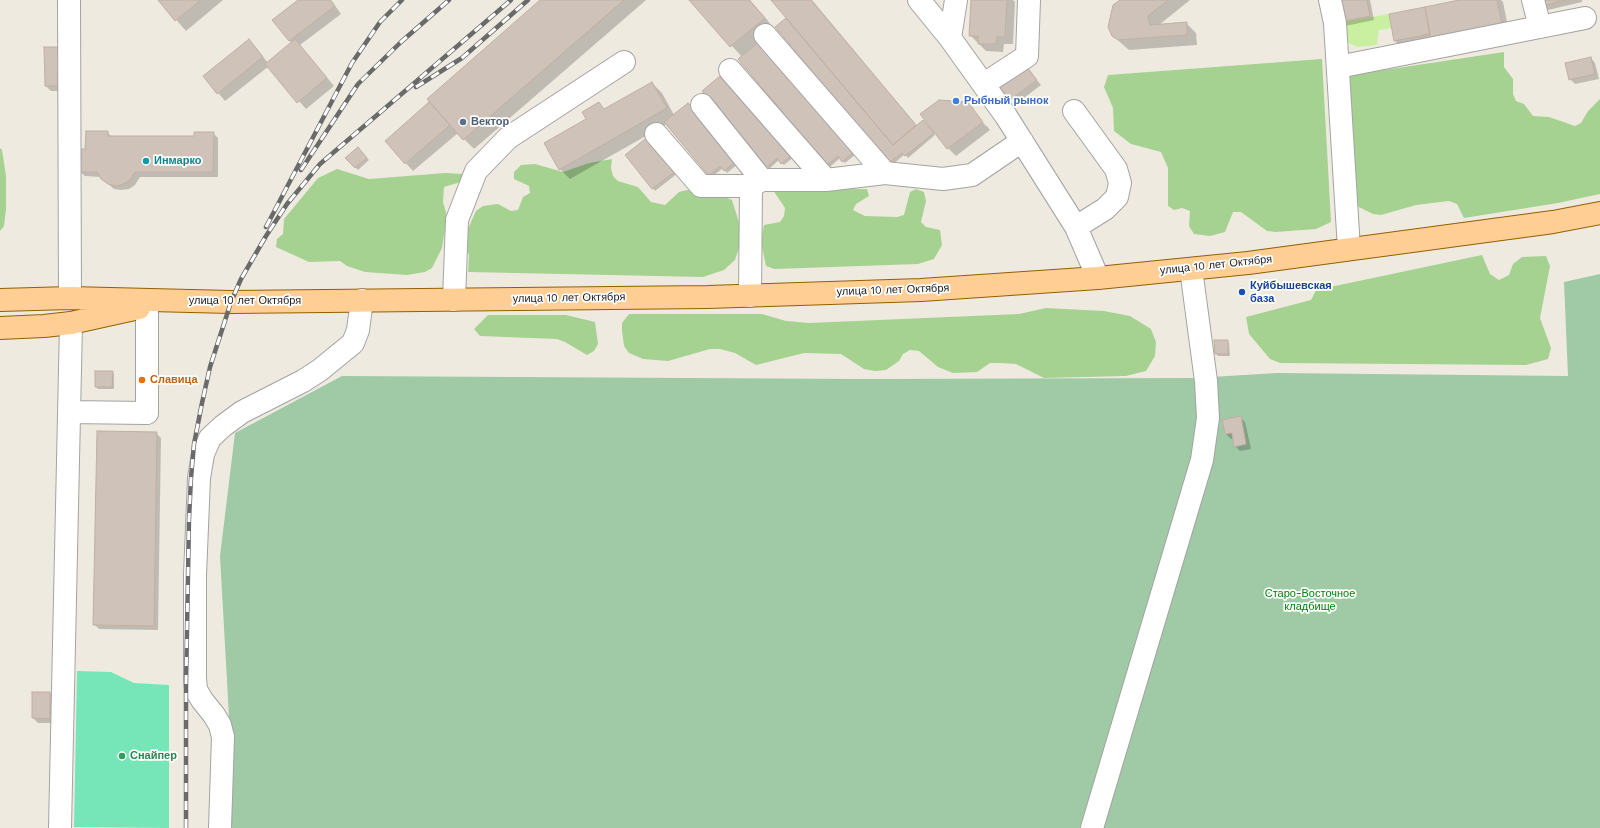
<!DOCTYPE html>
<meta charset="utf-8">
<style>
body{margin:0}
canvas{display:block;background:#efeae0}
</style>
<canvas width="1600" height="828"></canvas>
<script>
const ctx = document.querySelector('canvas').getContext('2d');
ctx.lineJoin = 'round';
function paint(path, color) { ctx.fillStyle = color; ctx.fill(path, 'evenodd'); }
const shape = rows => new Path2D(rows.map(r => 'M' + r).join(''));
function strokePath(path, color, width, dash) { ctx.strokeStyle = color; ctx.lineWidth = width; ctx.lineCap = dash ? 'butt' : 'round'; ctx.setLineDash(dash || []); ctx.stroke(path); }
function drawText(font, color, halo, rows, align = 'center') {
  ctx.font = font + ' "Work Sans",sans-serif'; ctx.lineWidth = 3.5; ctx.setLineDash([]); ctx.textBaseline = 'middle'; ctx.strokeStyle = halo; ctx.fillStyle = color; for (const [text, x, y, turn = 0] of rows) {
    ctx.save(); ctx.translate(x, y); ctx.rotate((+turn || 0) * Math.PI / 180); ctx.textAlign = isNaN(turn) ? turn : align; if (halo) ctx.strokeText(text, 0, 0); ctx.fillText(text, 0, 0); ctx.restore();
  }
}
const grass = shape([
 [1389,14,1392,28,1379,30,1377,45,1357,47,1349,43,1345,37,1342,22]
]);
const forest = shape([
 [1504,52,1504,67,1513,79,1513,94,1516,101,1524,104,1533,116,1549,117,1575,126,1581,123,1588,111,1600,99,1600,194,1558,203,1464,218,1457,204,1449,201,1416,205,1381,215,1373,214,1353,204,1344,76],
 [1322,59,1331,222,1316,229,1276,232,1267,231,1241,212,1233,212,1225,232,1210,236,1194,234,1189,226,1190,211,1182,208,1174,210,1168,206,1168,168,1161,152,1131,144,1114,131,1113,108,1104,87,1108,75],
 [0,148,2,150,6,176,6,209,4,226,0,231],
 [612,159,611,168,613,176,618,181,638,187,651,202,665,205,679,192,687,190,718,194,732,200,741,229,740,245,735,260,724,270,703,277,468,272,469,255,462,242,476,211,483,206,498,204,511,211,518,210,523,197,530,193,529,186,514,179,514,172,521,165,535,164,563,172,589,163],
 [337,169,369,179,445,173,465,174,464,181,444,187,443,202,447,216,442,248,432,268,425,272,407,275,365,272,347,266,340,261,309,262,276,247,277,239,283,234,284,219,318,178],
 [867,189,869,196,856,204,853,210,865,216,897,217,904,215,910,192,916,189,924,192,926,201,921,222,926,227,940,230,942,245,934,259,918,264,774,269,766,266,761,242,764,225,780,222,784,216,785,208,773,190],
 [1482,255,1490,274,1499,280,1509,275,1513,264,1522,257,1546,256,1550,266,1540,318,1551,348,1548,359,1526,365,1280,363,1270,359,1249,334,1246,317,1311,300,1316,290],
 [1046,308,1104,311,1130,316,1151,329,1156,342,1155,356,1146,371,1126,376,1044,378,1016,364,1000,363,990,363,977,372,953,373,938,367,919,351,910,350,903,354,899,361,886,370,875,371,864,369,841,354,804,353,756,365,735,353,720,349,710,349,668,361,643,359,629,353,624,346,622,331,622,323,629,314,762,314,786,321,809,323,1019,314],
 [488,315,566,315,595,322,598,344,594,351,587,355,565,342,557,339,480,336,474,329]
]);
const cemetery = shape([
 [1600,274,1600,828,230,828,230,735,220,556,235,433,342,376,864,379,1195,378,1277,373,1568,376,1564,282]
]);
const pitch = shape([
 [77,671,111,672,134,683,169,685,169,828,74,827]
]);
const shadow = shape([
 [159,0,223,0,186,31],
 [299,0,331,0,341,14,300,45,334,86,306,109,269,66,225,101,204,76,256,48,268,63,292,43,289,40],
 [542,0,646,0,474,149,458,133,413,171,386,141,434,108],
 [690,0,750,0,774,28,760,40,856,154,845,163,840,158,830,167,739,60,742,57],
 [772,0,812,0,917,126,925,123,935,135,908,158,905,154,892,165,789,23,790,22],
 [972,0,1013,0,1015,2,1013,44,1004,44,1003,52,986,51,970,35],
 [1121,0,1190,0,1159,25,1186,23,1196,33,1197,45,1129,50,1113,36],
 [1336,0,1370,0,1374,20,1345,26],
 [1464,0,1501,0,1503,2,1509,31,1400,46,1395,41],
 [1541,0,1582,0,1582,2,1548,10,1543,5],
 [45,48,64,91,51,91,46,86],
 [1591,58,1595,63,1599,79,1575,84,1570,79],
 [1027,68,1041,85,1016,104,1002,88],
 [652,83,662,93,674,115,738,164,727,173,723,168,712,177,667,124,570,179,560,169,587,120,599,104,605,110],
 [703,91,795,156,784,165,779,160,769,169],
 [968,103,974,109,972,109,986,126,987,126,990,130,956,156,948,148,922,114],
 [107,132,112,137,195,137,213,133,218,138,218,177,140,177,135,185,129,189,121,190,114,189,100,177,85,176,80,172,86,150],
 [358,148,369,160,358,170,347,158],
 [626,155,678,173,655,191],
 [1227,341,1229,343,1230,356,1218,356,1216,354],
 [112,372,114,374,114,389,98,389,96,387],
 [1240,417,1245,422,1251,449,1240,451,1235,446,1234,438,1231,439,1226,434],
 [156,433,161,438,158,630,99,629,94,624],
 [50,693,54,698,54,723,38,723,33,718]
]);
const building = shape([
 [158,0,201,0,175,21,158,0],
 [298,0,330,0,335,6,289,41,272,20,298,0],
 [540,0,624,0,463,140,427,99,540,0],
 [689,0,749,0,765,18,730,47,689,0],
 [771,0,811,0,916,125,893,145,771,0],
 [971,0,1007,0,1005,37,997,37,996,44,978,44,978,36,969,36,971,0],
 [1120,0,1168,0,1148,16,1150,25,1187,22,1187,35,1118,40,1112,36,1108,27,1113,5,1120,0],
 [1335,0,1367,0,1370,16,1339,22,1335,0],
 [1459,0,1497,0,1502,24,1430,37,1425,7,1459,0],
 [1540,0,1566,0,1542,6,1540,0],
 [1425,7,1430,34,1394,41,1389,14,1425,7],
 [786,18,893,145,923,120,934,133,905,156,902,153,889,163,775,27,786,18],
 [249,39,263,57,217,94,203,76,249,39],
 [295,39,327,78,297,103,265,64,295,39],
 [761,40,855,151,842,162,838,156,827,165,738,59,761,40],
 [44,47,59,47,60,86,45,86,44,47],
 [1591,57,1595,74,1569,80,1565,63,1591,57],
 [1027,67,1037,80,1010,100,1000,88,1027,67],
 [726,71,794,153,781,164,777,158,766,168,702,91,726,71],
 [652,82,667,108,559,170,544,143,586,119,582,112,599,102,604,109,652,82],
 [939,100,968,102,983,122,947,149,920,114,939,100],
 [429,102,450,125,405,164,385,141,429,102],
 [688,103,736,161,724,171,720,166,709,176,664,122,688,103],
 [86,131,108,131,108,136,194,136,194,132,214,132,213,172,135,172,130,180,124,184,116,186,108,184,101,179,97,172,79,172,79,149,85,149,86,131],
 [649,136,676,171,652,189,625,155,649,136],
 [358,147,367,158,355,168,345,158,358,147],
 [1214,340,1228,340,1228,354,1215,354,1214,340],
 [95,371,113,371,112,387,95,387,95,371],
 [1241,416,1246,444,1234,447,1232,433,1225,434,1222,420,1241,416],
 [97,431,157,432,154,626,93,625,97,431],
 [32,692,50,692,50,719,32,718,32,692]
]);
const minor = shape([
 [69,0,70,298],
 [919,0,950,38],
 [956,0,950,38,1006,116,1076,227,1098,278],
 [1330,0,1335,23,1349,249],
 [1533,0,1540,27],
 [765,35,885,173],
 [1338,67,1585,18],
 [730,70,826,180],
 [984,84,1027,56,1029,0],
 [702,105,762,180],
 [1074,111,1116,169,1120,183,1117,197,1105,209,1076,227],
 [656,134,701,186,751,186],
 [750,296,751,186,762,180,826,180,885,173,943,179,972,175,1022,141],
 [454,300,457,220,476,171,508,138,624,62],
 [69,412,147,413,147,306],
 [60,828,71,323],
 [220,828,223,737,220,725,214,715,202,700,196,690,195,678,195,575,199,478,203,454,210,438,223,426,242,412,303,381,320,370,353,343,358,330,362,300],
 [1092,828,1202,460,1208,418,1206,381,1191,269]
]);
const major = shape([
 [0,300,70,298,231,302,708,297,921,290,1098,278,1248,263,1553,222,1600,213],
 [0,328,44,326,71,323,139,308]
]);
const rail = shape([
 [416,87,462,58,528,0],
 [301,170,358,84,401,42,449,0],
 [266,227,352,63,380,22,402,0],
 [186,828,186,685,189,519,191,478,194,444,202,403,210,367,231,302,241,279,266,236,287,204,320,164,511,0]
]);
const markers = [
 [956,101,4,"#3f7fe0"],
 [463,122,4,"#5c6f8a"],
 [146,161,4,"#0f9aa8"],
 [1242,292,4,"#1a4fb4"],
 [142,380,4,"#e8710a"],
 [122,756,4,"#2e9e5b"]
];
const shopNames = [
 ["Рыбный рынок",964,101]
];
const serviceNames = [
 ["Вектор",471,122]
];
const cultureNames = [
 ["Инмарко",154,161]
];
const streetNames = [
 ["улица 10 лет Октября",1216,265,-6],
 ["улица 10 лет Октября",893,290,-2],
 ["улица 10 лет Октября",569,298,-1],
 ["улица 10 лет Октября",245,301]
];
const transitNames = [
 ["Куйбышевская",1250,286],
 ["база",1250,299]
];
const foodNames = [
 ["Славица",150,380]
];
const parkNames = [
 ["Старо-Восточное",1310,594],
 ["кладбище",1310,607]
];
const leisureNames = [
 ["Снайпер",130,756]
];
paint(grass, '#c9efa0');
paint(forest, '#a6d291');
paint(cemetery, '#9fcaa5');
paint(pitch, '#76e6b8');
paint(shadow, '#0003');
paint(building, '#cfc2b9');
strokePath(building, '#c1afa1', 1);
strokePath(minor, '#a3a3a3', 24);
strokePath(major, '#945f00', 24);
strokePath(minor, '#fff', 22);
strokePath(major, '#ffce95', 22);
strokePath(rail, '#6a6a6a', 4.5);
strokePath(rail, '#fff', 3, [9]);
for (const [x, y, r, color] of markers) { const dot = new Path2D(); dot.arc(x, y, r, 0, 2 * Math.PI); ctx.fillStyle = color; ctx.fill(dot); strokePath(dot, '#fff', 1.5); }
drawText('bold 11px', '#366cbe', '#fff', shopNames, 'left');
drawText('bold 11px', '#4e5e75', '#fff', serviceNames, 'left');
drawText('bold 11px', '#0d838f', '#fff', cultureNames, 'left');
drawText('11px', '#1c1c1c', '#fff', streetNames);
drawText('bold 11px', '#164399', '#fff', transitNames, 'left');
drawText('bold 11px', '#c56008', '#fff', foodNames, 'left');
drawText('11px', '#018308', '#fff', parkNames);
drawText('bold 11px', '#27864d', '#fff', leisureNames, 'left');
</script>
